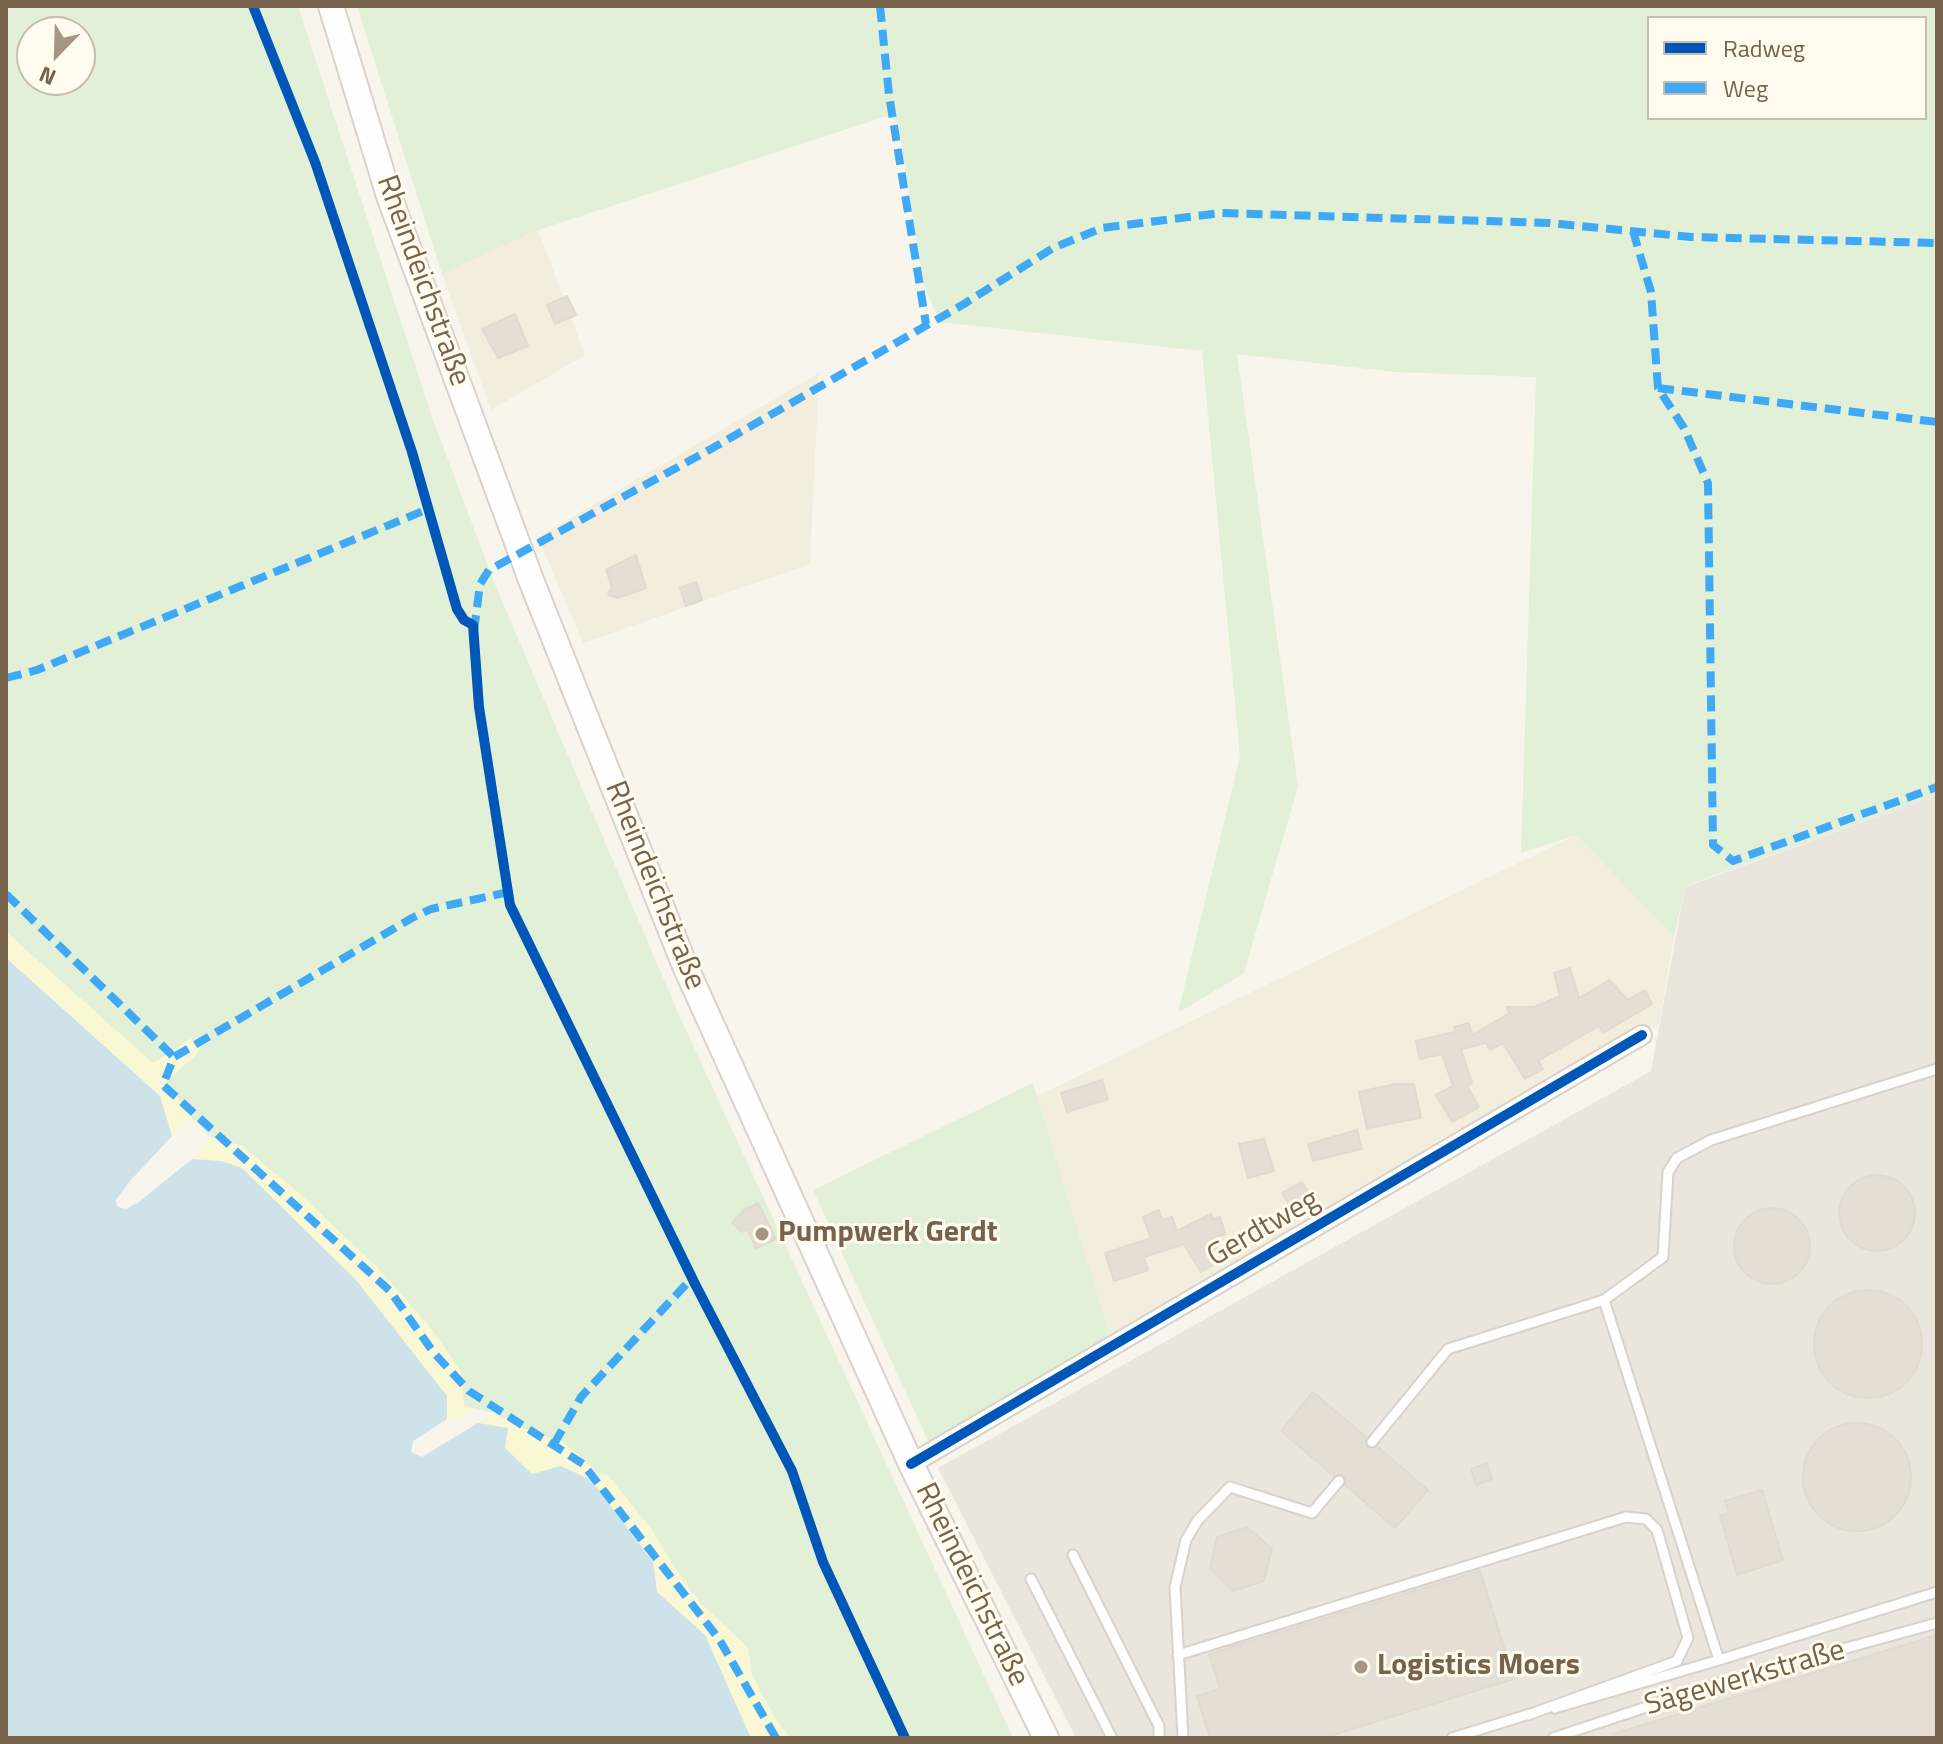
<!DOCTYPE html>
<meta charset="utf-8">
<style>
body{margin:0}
#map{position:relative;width:1943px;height:1744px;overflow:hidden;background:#f8f5ed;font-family:"Titillium Web",sans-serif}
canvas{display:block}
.frame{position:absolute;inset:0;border:8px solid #77624b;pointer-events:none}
.legend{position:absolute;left:1647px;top:16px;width:280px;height:104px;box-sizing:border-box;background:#fffbee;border:2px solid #c9bead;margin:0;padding:10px 14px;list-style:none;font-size:24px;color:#77624b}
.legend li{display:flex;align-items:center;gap:16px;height:40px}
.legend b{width:40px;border:2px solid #c9bead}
.north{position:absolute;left:16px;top:16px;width:80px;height:80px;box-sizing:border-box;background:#fffbee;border:2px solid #c9bead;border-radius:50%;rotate:203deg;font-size:22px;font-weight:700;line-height:32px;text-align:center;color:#77624b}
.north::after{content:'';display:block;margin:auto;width:28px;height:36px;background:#a49584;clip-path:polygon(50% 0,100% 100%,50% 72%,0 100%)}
</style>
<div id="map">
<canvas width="1943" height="1744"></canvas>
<div class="frame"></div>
<ul class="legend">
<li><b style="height:10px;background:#0057b8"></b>Radweg</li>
<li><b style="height:10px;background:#3fa9f5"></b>Weg</li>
</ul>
<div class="north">N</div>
</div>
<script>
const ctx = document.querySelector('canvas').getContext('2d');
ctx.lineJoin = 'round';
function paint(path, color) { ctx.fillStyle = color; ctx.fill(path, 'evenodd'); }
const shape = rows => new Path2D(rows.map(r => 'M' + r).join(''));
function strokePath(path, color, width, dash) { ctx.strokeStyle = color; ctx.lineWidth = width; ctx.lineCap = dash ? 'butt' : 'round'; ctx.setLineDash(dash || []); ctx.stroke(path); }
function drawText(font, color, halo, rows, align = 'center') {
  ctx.font = font + ' "Titillium Web",sans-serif'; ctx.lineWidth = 6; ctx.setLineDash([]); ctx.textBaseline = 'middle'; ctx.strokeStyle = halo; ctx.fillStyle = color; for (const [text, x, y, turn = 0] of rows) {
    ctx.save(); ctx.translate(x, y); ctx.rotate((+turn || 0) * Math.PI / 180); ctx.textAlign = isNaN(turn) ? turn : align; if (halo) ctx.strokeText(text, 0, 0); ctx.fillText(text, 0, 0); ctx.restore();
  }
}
const residential = shape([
 [538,230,585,355,491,410,442,274],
 [819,373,810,564,583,643,538,537],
 [1576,835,1674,937,1659,1024,1364,1185,1110,1336,1037,1096]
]);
const industrial = shape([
 [1937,795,1937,1738,1076,1738,938,1468,1651,1071,1685,887]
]);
const green = shape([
 [6,6,298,6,432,417,496,587,679,1015,1013,1738,790,1738,776,1720,752,1675,748,1648,700,1603,608,1476,599,1474,563,1442,526,1430,494,1413,464,1406,461,1371,429,1326,377,1267,242,1146,211,1137,192,1118,166,1081,196,1055,201,1045,190,1039,153,1064,6,932],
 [32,32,80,32,80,80,32,80],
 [357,6,1937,6,1937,795,1685,886,1674,937,1576,835,1521,853,1536,377,1395,372,1237,354,1298,786,1244,973,1178,1013,1240,756,1202,351,940,322,923,284,898,122,887,116,538,230,442,274],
 [1925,18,1925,118,1649,118,1649,18],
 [1033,1083,1110,1336,929,1443,813,1190]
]);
const sand = shape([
 [6,932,153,1063,191,1039,201,1046,196,1055,166,1081,192,1118,172,1136,160,1096,6,958],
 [211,1137,242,1146,298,1192,377,1267,429,1326,461,1371,464,1405,472,1408,455,1421,447,1419,447,1396,356,1281,242,1169,221,1161,192,1159],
 [494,1413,526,1430,563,1442,599,1474,608,1475,650,1527,691,1594,748,1648,752,1675,776,1720,790,1738,751,1738,705,1635,657,1592,591,1480,561,1466,532,1474,505,1448,508,1428,478,1423]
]);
const water = shape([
 [6,958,160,1096,172,1136,130,1181,115,1201,118,1207,126,1209,139,1202,192,1159,221,1161,242,1168,356,1280,447,1396,447,1419,413,1441,411,1452,422,1457,478,1423,508,1428,505,1448,532,1474,561,1466,591,1480,653,1562,657,1592,705,1635,751,1738,6,1738]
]);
const building = shape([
 [567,296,576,315,555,324,547,305,567,296],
 [515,314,528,346,498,358,482,329,515,314],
 [636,555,646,588,618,598,608,595,612,587,606,570,636,555],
 [696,582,702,600,686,606,680,588,696,582],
 [1570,968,1579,998,1609,980,1628,1000,1645,990,1652,1004,1603,1033,1599,1026,1538,1061,1543,1069,1525,1079,1503,1043,1490,1050,1486,1043,1461,1049,1472,1083,1467,1086,1479,1107,1452,1122,1436,1095,1453,1086,1442,1054,1420,1059,1416,1041,1455,1032,1454,1027,1469,1023,1472,1035,1510,1013,1506,1007,1534,1007,1560,996,1554,973,1570,968],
 [1102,1080,1108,1099,1067,1112,1061,1093,1102,1080],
 [1395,1084,1414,1084,1421,1118,1367,1128,1359,1092,1395,1084],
 [1357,1130,1362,1149,1313,1161,1308,1144,1357,1130],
 [1264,1139,1274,1171,1248,1178,1239,1144,1264,1139],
 '1839 1213a38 38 0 1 1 76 0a38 38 0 1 1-76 0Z',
 [1302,1182,1315,1204,1296,1215,1282,1193,1302,1182],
 [758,1203,776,1239,756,1248,747,1229,742,1232,732,1223,744,1210,758,1203],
 '1734 1246a38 38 0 1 1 76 0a38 38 0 1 1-76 0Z',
 [1159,1210,1162,1220,1172,1217,1177,1231,1211,1214,1213,1219,1220,1217,1225,1234,1210,1239,1223,1259,1201,1272,1184,1244,1144,1257,1148,1270,1114,1281,1105,1253,1151,1238,1143,1217,1159,1210],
 '1814 1344a54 54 0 1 1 108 0a54 54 0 1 1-108 0Z',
 [1313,1392,1366,1437,1367,1447,1378,1447,1428,1490,1395,1528,1345,1485,1344,1476,1334,1476,1281,1431,1313,1392],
 '1803 1477a54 54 0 1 1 108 0a54 54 0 1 1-108 0Z',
 [1487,1463,1492,1479,1476,1485,1471,1469,1487,1463],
 [1762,1490,1783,1560,1737,1575,1720,1516,1729,1513,1725,1501,1762,1490],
 [1247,1527,1272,1549,1264,1581,1233,1591,1210,1568,1217,1537,1247,1527],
 [1480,1571,1514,1679,1323,1738,1210,1738,1197,1696,1220,1689,1209,1654,1480,1571],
 [1937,1635,1937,1738,1614,1738,1613,1734,1937,1635]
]);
const lane = shape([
 [1372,1442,1448,1349,1604,1300,1663,1257,1668,1172,1677,1158,1711,1140,1937,1069],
 [1073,1555,1159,1726,1159,1738],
 [1031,1579,1112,1738],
 [1178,1655,1626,1517,1646,1519,1657,1530,1688,1638,1677,1661,1528,1715],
 [1719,1660,1937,1592],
 [1555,1708,1719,1660,1604,1300],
 [1183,1738,1175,1587,1186,1540,1198,1520,1230,1487,1312,1513,1339,1481],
 [1452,1738,1533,1713],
 [1553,1738,1716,1684,1937,1623]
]);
const street = shape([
 [911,1464,1642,1035]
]);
const secondary = shape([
 [331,6,389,196,531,580,685,966,911,1464,1046,1738]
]);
const quiet = shape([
 [880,6,889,95,926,324],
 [1633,231,1651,292,1658,388,1684,428,1708,483,1713,845,1733,861,1937,787],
 [1658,388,1937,422],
 [474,631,480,584,489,570,711,449,964,304,1053,248,1102,228,1220,213,1550,223,1691,237,1937,243],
 [6,678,37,670,428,509],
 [509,892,431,909,412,918,174,1057,163,1085,390,1291,434,1353,469,1391,583,1464,719,1639,776,1738],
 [6,894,174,1057],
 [554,1444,581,1397,692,1278]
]);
const cycleway = shape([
 [253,6,315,162,412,452,457,609,464,620,473,625,479,707,510,905,695,1284,792,1471,823,1562,905,1738],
 [911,1464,1642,1035]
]);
const markers = [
 [762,1234,8,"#a49584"],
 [1361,1667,8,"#a49584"]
];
const streetNames = [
 ["Rheindeichstraße",422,281,70],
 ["Rheindeichstraße",654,886,68],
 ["Gerdtweg",1264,1229,-30],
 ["Rheindeichstraße",971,1585,64],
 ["Sägewerkstraße",1745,1679,-16]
];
const poiNames = [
 ["Pumpwerk Gerdt",778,1234],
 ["Logistics Moers",1377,1667]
];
paint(residential, '#f3eddd');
paint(industrial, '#ebe6dd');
paint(green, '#e1f0d7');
paint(sand, '#faf7d5');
paint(water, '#cde2e9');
paint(building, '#e5ded4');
strokePath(building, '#e1dacf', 2);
strokePath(lane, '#d7d2cb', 13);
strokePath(street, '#d7d2cb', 22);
strokePath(secondary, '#d8d2ca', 28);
strokePath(lane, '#fefefc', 9);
strokePath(street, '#fefefc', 18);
strokePath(secondary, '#fefefc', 24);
strokePath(quiet, '#3fa9f5', 8, [16, 8]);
strokePath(cycleway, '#0057b8', 10);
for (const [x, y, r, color] of markers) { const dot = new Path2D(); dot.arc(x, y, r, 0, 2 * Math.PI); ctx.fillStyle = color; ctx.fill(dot); strokePath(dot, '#fffbee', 3); }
drawText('30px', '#77624b', '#fffbee', streetNames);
drawText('bold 30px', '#77624b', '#fffbee', poiNames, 'left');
</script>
